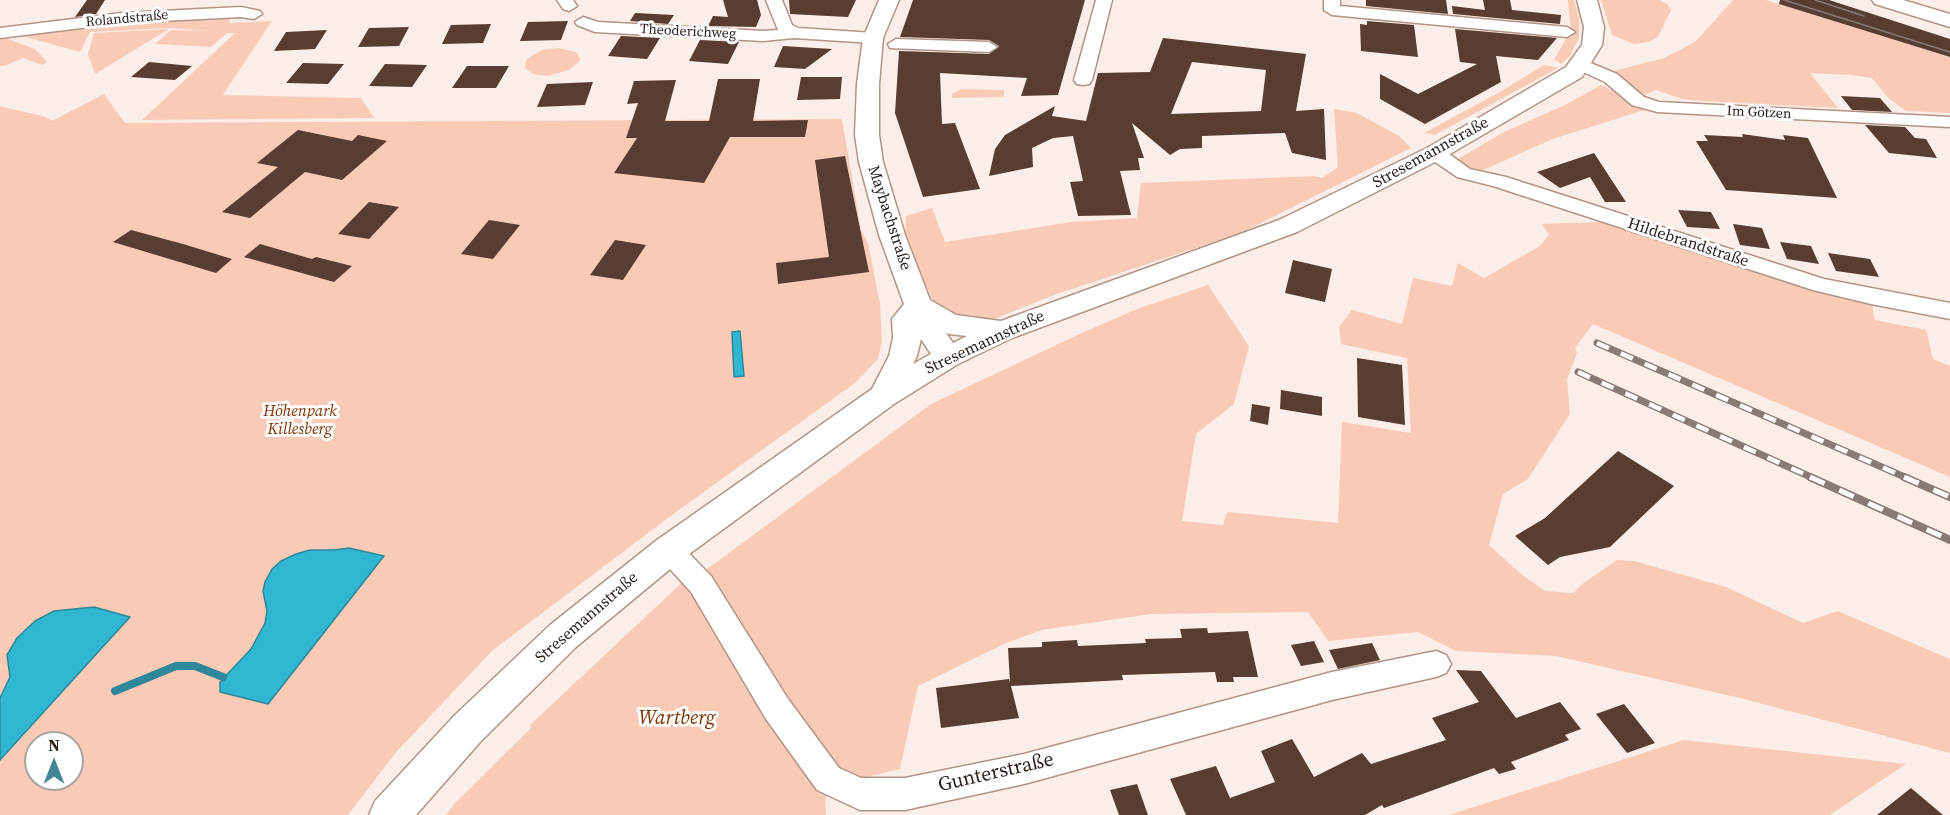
<!DOCTYPE html>
<meta charset="utf-8">
<style>
body{margin:0}
#map{position:relative;width:1950px;height:815px;overflow:hidden;background:#fbeee8;font-family:"Source Serif 4",serif}
canvas{display:block}
.north{position:absolute;left:24px;top:731px;width:60px;height:60px;box-sizing:border-box;background:#fefefe;border:2px solid #a9a4a2;border-radius:50%;rotate:0deg;font-size:16px;font-weight:700;line-height:24px;text-align:center;color:#2a1e19}
.north::after{content:'';display:block;margin:auto;width:21px;height:27px;background:#438796;clip-path:polygon(50% 0,100% 100%,50% 72%,0 100%)}
</style>
<div id="map">
<canvas width="1950" height="815"></canvas>
<div class="north">N</div>
</div>
<script>
const ctx = document.querySelector('canvas').getContext('2d');
ctx.lineJoin = 'round';
function paint(path, color) { ctx.fillStyle = color; ctx.fill(path, 'evenodd'); }
const shape = rows => new Path2D(rows.map(r => 'M' + r).join(''));
function strokePath(path, color, width, dash) { ctx.strokeStyle = color; ctx.lineWidth = width; ctx.lineCap = dash ? 'butt' : 'round'; ctx.setLineDash(dash || []); ctx.stroke(path); }
function drawText(font, color, halo, rows, align = 'center') {
  ctx.font = font + ' "Source Serif 4",serif'; ctx.lineWidth = 6; ctx.setLineDash([]); ctx.textBaseline = 'middle'; ctx.strokeStyle = halo; ctx.fillStyle = color; for (const [text, x, y, turn = 0] of rows) {
    ctx.save(); ctx.translate(x, y); ctx.rotate((+turn || 0) * Math.PI / 180); ctx.textAlign = isNaN(turn) ? turn : align; if (halo) ctx.strokeText(text, 0, 0); ctx.fillText(text, 0, 0); ctx.restore();
  }
}
const green = shape([
 [1568,0,1574,0,1579,17,1579,38,1570,56,1561,64,1554,59,1571,31],
 [1601,0,1660,0,1667,4,1671,10,1658,37,1648,42,1634,44,1612,35],
 [1733,0,1766,0,1950,57,1950,113,1906,111,1888,98,1872,78,1851,75,1810,73,1838,108,1701,101,1682,99,1656,90,1642,96,1614,71,1664,58,1682,49,1696,41],
 [232,15,229,23,272,21,223,95,361,98,374,118,142,120,235,33,227,33,211,47,155,44,171,30,212,31,169,28,90,32,80,52,15,34,76,26],
 [169,29,95,74,88,54,94,33],
 [0,36,35,49,47,62,43,65,23,58,4,66,0,66],
 [558,48,576,52,580,59,578,63,569,70,547,76,533,74,525,68,526,60,530,57,542,50],
 [1544,65,1558,68,1435,135,1424,133,1500,92],
 [1601,85,1647,109,1550,140,1477,173,1453,162,1502,133,1565,105],
 [961,89,1004,90,1004,97,952,98,952,94],
 [104,94,125,123,842,119,861,230,868,243,880,304,882,341,878,359,855,383,676,512,493,650,397,751,348,815,0,815,0,106,46,117,52,121],
 [36,743,72,743,72,779,36,779],
 [1334,109,1357,113,1399,136,1411,148,1241,233,1054,295,984,323,943,316,932,299,905,235,906,216,932,208,945,242,1071,222,1137,218,1141,183,1315,176,1322,178,1338,167],
 [1601,222,1872,305,1875,320,1926,330,1933,359,1950,366,1950,477,1593,324,1575,348,1577,353,1567,380,1570,414,1528,479,1503,494,1489,545,1521,574,1545,591,1573,593,1581,585,1617,560,1634,561,1726,587,1803,623,1838,611,1950,659,1950,753,1740,698,1556,656,1456,651,1418,632,1328,641,1308,612,1151,614,1042,630,1006,643,918,686,900,769,853,780,824,763,703,572,931,404,1084,332,1137,309,1208,285,1249,346,1234,404,1196,434,1182,521,1223,525,1227,512,1338,523,1342,422,1411,433,1407,358,1341,344,1339,327,1352,310,1402,324,1413,278,1452,286,1458,263,1484,278,1540,246,1549,235,1542,224],
 [689,576,825,784,826,815,446,815,454,804,531,728,530,725],
 [1684,740,1906,764,1830,815,1449,815]
]);
const water = shape([
 [740,331,744,376,734,377,732,332,740,331],
 [349,548,384,556,268,704,220,692,220,682,251,649,265,623,267,611,263,591,265,582,272,569,281,561,296,554,310,550,334,550,349,548],
 [94,607,130,617,0,760,0,698,10,677,7,655,17,638,35,621,54,611,94,607]
]);
const stream = shape([
 [115,691,176,666,195,666,223,677]
]);
const building = shape([
 [87,0,105,0,96,14,75,17],
 [723,0,757,0,761,15,756,27,708,26,713,16,728,17],
 [789,0,856,0,848,17,790,14],
 [913,0,1085,0,1058,95,1021,96,1027,78,940,73,942,124,955,123,980,189,923,197,895,113,899,51,989,54,999,46,989,40,900,37],
 [1366,0,1446,0,1448,14,1366,6],
 [1483,0,1510,0,1512,10,1561,15,1560,24,1453,14,1452,6,1485,10],
 [1780,0,1829,0,1950,39,1950,57,1779,4],
 [635,13,674,15,668,24,630,21],
 [568,21,561,40,520,41,528,22],
 [1367,21,1414,25,1418,57,1361,51,1360,24,1367,25],
 [491,24,483,43,442,44,451,25],
 [409,27,399,46,358,47,369,28],
 [1455,29,1557,38,1538,60,1496,56,1501,82,1425,124,1380,99,1380,74,1418,94,1477,64,1460,62],
 [327,30,315,49,274,51,286,32],
 [621,36,660,38,647,59,608,56],
 [1163,38,1306,54,1296,111,1324,109,1326,160,1292,153,1285,133,1202,136,1202,148,1180,149,1170,155,1132,123,1144,158,1138,158,1140,170,1120,171,1131,215,1078,216,1070,182,1083,181,1073,136,1053,138,1032,148,1033,167,989,176,995,149,1005,135,1055,106,1052,116,1086,121,1098,73,1150,72],
 [1192,62,1266,70,1261,111,1171,114],
 [700,40,739,42,728,64,689,61],
 [783,46,832,49,805,69,774,67],
 [149,62,192,66,175,80,131,77],
 [303,63,344,64,328,84,286,83],
 [385,64,427,65,412,87,369,86],
 [467,66,509,66,496,88,452,88],
 [801,77,842,77,840,99,797,100],
 [718,79,760,79,753,121,808,120,805,137,730,137,704,183,614,173,637,138,626,138,638,103,627,104,634,81,676,80,665,121,709,121],
 [593,82,585,105,537,107,547,84],
 [1841,96,1880,98,1892,112,1852,110],
 [1865,125,1905,127,1915,138,1926,139,1937,158,1889,153],
 [298,130,352,141,358,135,387,141,342,180,305,172,250,218,222,212,278,167,257,163],
 [1742,134,1785,140,1783,135,1808,138,1837,198,1726,190,1696,141,1708,141,1704,135,1743,137],
 [1594,153,1626,202,1605,202,1590,177,1560,188,1537,172],
 [845,156,869,272,778,284,776,263,829,257,815,160],
 [369,202,399,207,369,239,338,234],
 [1678,210,1711,212,1720,229,1687,227],
 [489,220,520,225,493,259,461,254],
 [1733,224,1762,228,1770,249,1740,245],
 [131,230,183,244,232,259,216,273,113,242],
 [615,240,646,245,623,280,590,275],
 [1780,242,1811,246,1819,264,1787,259],
 [260,244,312,259,316,257,352,266,334,282,244,257],
 [1828,253,1870,259,1879,277,1836,271],
 [1293,260,1332,269,1325,302,1285,293],
 [1357,358,1402,365,1405,425,1358,417],
 [1281,390,1322,397,1322,416,1280,409],
 [1252,404,1270,407,1268,425,1250,421],
 [1618,451,1674,486,1610,547,1560,557,1548,565,1515,536,1545,518],
 [1207,628,1208,633,1248,631,1258,677,1233,677,1234,682,1217,682,1215,672,1122,675,1123,680,1011,686,1019,718,941,728,936,688,1009,679,1010,683,1008,648,1042,647,1042,642,1077,640,1078,646,1146,643,1145,639,1182,638,1180,629],
 [1314,641,1324,662,1301,666,1291,645],
 [1372,643,1380,660,1338,669,1329,650],
 [1456,670,1481,671,1516,718,1560,702,1581,729,1565,735,1569,740,1511,762,1516,769,1499,774,1494,768,1384,808,1382,805,1365,815,1186,815,1170,779,1216,766,1230,798,1275,782,1261,751,1292,739,1314,777,1362,753,1371,764,1446,740,1432,718,1479,702],
 [1624,704,1655,743,1627,753,1596,714],
 [1137,784,1148,815,1119,815,1110,790],
 [1911,788,1943,815,1877,815]
]);
const minor = shape([
 [557,0,573,0,577,6,569,11,563,9,557,0],
 [766,0,782,0,792,25,798,28,873,33,881,38,873,43,794,38,763,41,595,32,577,25,575,22,583,17,598,22,763,31,778,30,766,0],
 [1096,0,1112,0,1092,80,1089,84,1083,85,1077,84,1074,80,1096,0],
 [1324,0,1340,0,1340,6,1567,27,1575,32,1567,37,1332,15,1324,10,1324,0],
 [241,7,260,11,262,14,254,19,241,17,122,23,0,38,0,28,122,13,241,7],
 [896,39,989,42,997,47,989,52,890,48,888,44,896,39],
 [1581,59,1617,74,1644,97,1659,102,1950,117,1950,127,1657,112,1632,105,1605,82,1575,68,1572,64,1575,60,1581,59],
 [1435,147,1442,149,1470,169,1506,177,1824,279,1950,303,1950,319,1871,304,1813,290,1493,186,1457,177,1428,157,1426,153,1428,149,1435,147],
 [669,539,678,542,711,576,788,699,839,768,861,778,905,778,1024,754,1332,672,1436,651,1446,655,1451,664,1446,673,1436,677,1332,700,1024,784,905,810,860,810,817,790,766,719,691,592,660,558,656,550,660,542,669,539]
]);
const major = shape([
 [879,0,899,0,883,38,879,84,879,135,883,162,905,235,930,300,956,315,1001,321,1279,220,1427,148,1566,67,1582,45,1584,27,1577,0,1597,0,1604,27,1602,45,1582,77,1443,158,1297,232,1012,338,958,364,894,404,681,560,576,647,481,741,416,815,369,815,375,801,455,715,550,625,657,540,872,389,889,356,893,338,892,319,904,304,879,235,859,162,855,135,857,84,863,38,879,0],
 [946,333,949,334,967,336,953,343,946,333],
 [921,339,931,354,913,364,917,356,921,339],
 [1872,0,1903,0,1950,14,1950,27,1875,4,1872,0]
]);
const tram = shape([
 [1784,0,1950,52],
 [1815,0,1864,16]
]);
const railFar1 = shape([
 [1597,343,1907,478],
 [1578,372,1813,478]
]);
const rail = shape([
 [1810,477,1950,540],
 [1904,477,1950,497]
]);
const farStreetnames = [
 ["Rolandstraße",127,19,-5],
 ["Theoderichweg",688,32,3],
 ["Im Götzen",1759,113,3]
];
const streetNames = [
 ["Stresemannstraße",1431,153,-29],
 ["Maybachstraße",889,218,72],
 ["Hildebrandstraße",1688,243,18],
 ["Stresemannstraße",985,343,-25],
 ["Stresemannstraße",587,618,-41]
];
const parkNames = [
 ["Höhenpark",300,412],
 ["Killesberg",300,430]
];
const nearParknames = [
 ["Wartberg",677,719]
];
const nearStreetnames = [
 ["Gunterstraße",996,773,-13]
];
paint(green, '#f9cbb6');
paint(water, '#30b6d0');
strokePath(water, '#2e8899', 1.5);
strokePath(stream, '#2e8899', 8);
paint(building, '#573d32');
strokePath(minor, '#b29486', 3);
strokePath(major, '#b29486', 3);
paint(minor, '#fff');
paint(major, '#fff');
strokePath(tram, '#887b76', 1.5);
strokePath(railFar1, '#887b76', 7);
strokePath(rail, '#887b76', 8);
strokePath(railFar1, '#fefefe', 4.5, [13]);
strokePath(rail, '#fefefe', 5, [16]);
drawText('14px', '#2a1e19', '#fefefe', farStreetnames);
drawText('16px', '#2a1e19', '#fefefe', streetNames);
drawText('italic 16px', '#7e3303', '#fefefe', parkNames);
drawText('italic 20px', '#7e3303', '#fefefe', nearParknames);
drawText('20px', '#2a1e19', '#fefefe', nearStreetnames);
</script>
